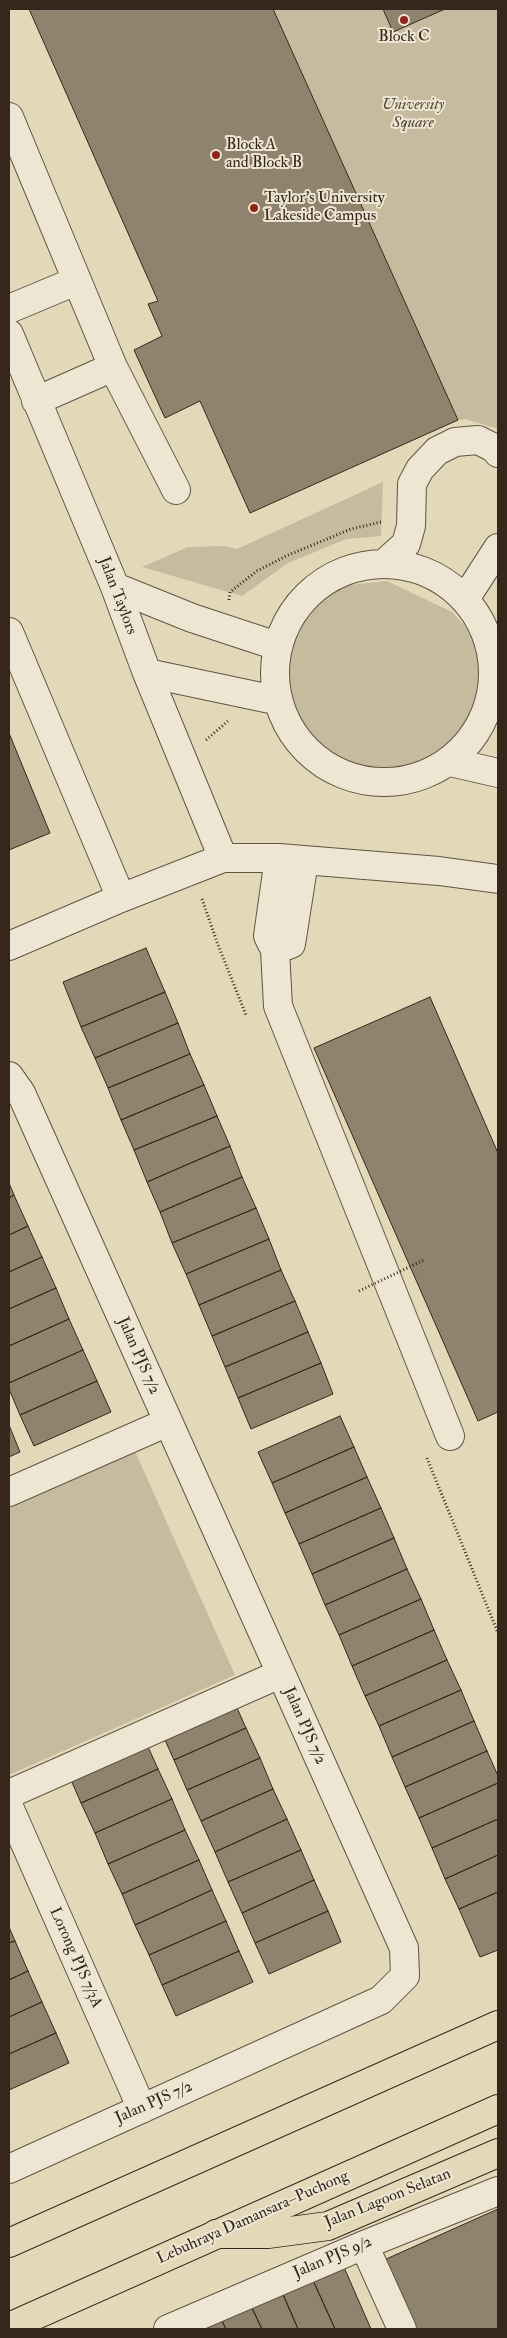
<!DOCTYPE html>
<meta charset="utf-8">
<style>
body{margin:0}
#map{position:relative;width:507px;height:2338px;overflow:hidden;background:#e3d9b9;font-family:"IM FELL Double Pica",serif}
canvas{display:block}
.frame{position:absolute;inset:0;border:10px solid #37261c;pointer-events:none}
</style>
<div id="map">
<canvas width="507" height="2338"></canvas>
<div class="frame"></div>
</div>
<script>
const ctx = document.querySelector('canvas').getContext('2d');
ctx.lineJoin = 'round';
function paint(path, color) { ctx.fillStyle = color; ctx.fill(path, 'evenodd'); }
const shape = rows => new Path2D(rows.map(r => 'M' + r).join(''));
function strokePath(path, color, width, dash) { ctx.strokeStyle = color; ctx.lineWidth = width; ctx.lineCap = dash ? 'butt' : 'round'; ctx.setLineDash(dash || []); ctx.stroke(path); }
function drawText(font, color, halo, rows, align = 'center') {
  ctx.font = font + ' "IM FELL Double Pica",serif'; ctx.lineWidth = 4; ctx.setLineDash([]); ctx.textBaseline = 'middle'; ctx.strokeStyle = halo; ctx.fillStyle = color; for (const [text, x, y, turn = 0] of rows) {
    ctx.save(); ctx.translate(x, y); ctx.rotate((+turn || 0) * Math.PI / 180); ctx.textAlign = isNaN(turn) ? turn : align; if (halo) ctx.strokeText(text, 0, 0); ctx.fillText(text, 0, 0); ctx.restore();
  }
}
const green = shape([
 [273,9,383,9,393,32,445,9,498,9,498,429,465,419,458,420],
 [383,482,381,536,346,539,288,563,242,596,142,567,188,547,225,546,237,549],
 [387,581,452,612,481,644,486,672,484,696,475,718,441,757,415,770,379,777,331,763,300,741,284,709,275,678,278,646,294,617,318,595,349,585],
 [134,1449,235,1675,9,1775,9,1504]
]);
const building = shape([
 [29,9,273,9,458,420,250,513,200,401,165,418,134,350,162,336,148,304,158,301,29,9],
 [383,9,445,9,393,32,383,9],
 [9,733,50,833,9,850,9,733],
 [146,948,165,992,81,1027,63,982,146,948],
 [165,992,178,1023,95,1058,81,1027,165,992],
 [430,997,498,1153,498,1412,478,1421,314,1048,430,997],
 [178,1023,190,1054,108,1088,95,1058,178,1023],
 [190,1054,204,1085,121,1120,108,1088,190,1054],
 [204,1085,217,1116,134,1150,121,1120,204,1085],
 [217,1116,230,1146,147,1182,134,1150,217,1116],
 [230,1146,242,1177,160,1212,147,1182,230,1146],
 [242,1177,256,1208,172,1243,160,1212,242,1177],
 [9,1183,14,1195,9,1198,9,1183],
 [14,1195,28,1226,9,1235,9,1198,14,1195],
 [256,1208,269,1239,186,1274,172,1243,256,1208],
 [28,1226,42,1257,9,1272,9,1235,28,1226],
 [269,1239,281,1270,199,1305,186,1274,269,1239],
 [42,1257,56,1288,9,1309,9,1272,42,1257],
 [281,1270,295,1301,212,1336,199,1305,281,1270],
 [56,1288,69,1319,9,1346,9,1309,56,1288],
 [295,1301,308,1332,225,1367,212,1336,295,1301],
 [69,1319,83,1350,9,1383,9,1346,69,1319],
 [308,1332,321,1363,238,1398,225,1367,308,1332],
 [83,1350,97,1381,20,1415,9,1389,9,1383,83,1350],
 [321,1363,333,1394,251,1429,238,1398,321,1363],
 [97,1381,111,1412,34,1446,20,1415,97,1381],
 [340,1416,354,1447,272,1483,258,1452,340,1416],
 [9,1425,20,1452,9,1457,9,1425],
 [354,1447,367,1477,285,1513,272,1483,354,1447],
 [367,1477,381,1508,299,1544,285,1513,367,1477],
 [381,1508,394,1538,312,1574,299,1544,381,1508],
 [394,1538,407,1569,325,1605,312,1574,394,1538],
 [407,1569,421,1599,339,1635,325,1605,407,1569],
 [421,1599,434,1630,352,1666,339,1635,421,1599],
 [434,1630,447,1660,365,1696,352,1666,434,1630],
 [447,1660,461,1690,379,1726,365,1696,447,1660],
 [461,1690,474,1721,392,1757,379,1726,461,1690],
 [232,1697,246,1728,174,1760,160,1729,232,1697],
 [474,1721,487,1751,405,1787,392,1757,474,1721],
 [246,1728,260,1758,187,1790,174,1760,246,1728],
 [144,1738,158,1769,81,1803,68,1773,144,1738],
 [487,1751,498,1776,498,1783,419,1818,405,1787,487,1751],
 [260,1758,273,1789,201,1821,187,1790,260,1758],
 [158,1769,172,1799,95,1833,81,1803,158,1769],
 [498,1783,498,1819,432,1848,419,1818,498,1783],
 [273,1789,287,1819,215,1852,201,1821,273,1789],
 [172,1799,185,1830,108,1864,95,1833,172,1799],
 [287,1819,301,1850,228,1882,215,1852,287,1819],
 [498,1819,498,1855,445,1879,432,1848,498,1819],
 [185,1830,199,1860,122,1894,108,1864,185,1830],
 [301,1850,314,1880,242,1913,228,1882,301,1850],
 [498,1855,498,1892,459,1909,445,1879,498,1855],
 [199,1860,212,1890,135,1925,122,1894,199,1860],
 [314,1880,328,1911,255,1943,242,1913,314,1880],
 [212,1890,226,1921,149,1955,135,1925,212,1890],
 [498,1892,498,1950,480,1957,459,1909,498,1892],
 [328,1911,341,1942,269,1974,255,1943,328,1911],
 [226,1921,239,1951,162,1985,149,1955,226,1921],
 [9,1927,15,1941,9,1943,9,1927],
 [15,1941,28,1971,9,1980,9,1943,15,1941],
 [239,1951,253,1982,176,2016,162,1985,239,1951],
 [28,1971,42,2002,9,2017,9,1980,28,1971],
 [42,2002,56,2033,9,2054,9,2017,42,2002],
 [56,2033,69,2063,9,2090,9,2054,56,2033],
 [498,2209,498,2329,415,2329,384,2260,498,2209],
 [343,2265,371,2329,335,2329,312,2278,343,2265],
 [312,2278,335,2329,298,2329,282,2292,312,2278],
 [282,2292,298,2329,262,2329,251,2306,282,2292],
 [251,2306,262,2329,226,2329,221,2319,251,2306],
 [221,2319,226,2329,198,2329,221,2319]
]);
const path = shape([
 [229,600,230,592,257,571,286,556,351,529,381,522],
 [206,740,228,721],
 [202,899,217,942,246,1015],
 [427,1458,498,1633]
]);
const minor = shape([
 [9,117,113,367,176,490],
 [9,309,76,281],
 [9,334,115,587,147,673,223,858],
 [36,401,113,367],
 [386,562,406,544,411,526,412,484,420,469,437,451,455,442,478,440,494,448,498,453],
 '275 673a109 109 0 1 1 218 0a109 109 0 1 1-218 0Z',
 [115,587,192,618,277,646],
 [465,599,498,548],
 [9,632,121,898],
 [147,673,275,700],
 [450,762,498,773],
 [279,858,268,936,275,950,278,1006,450,1436],
 [9,946,121,898,223,858,279,858,439,871,498,879],
 [275,950,291,944,304,861],
 [9,1076,21,1093,404,1948,405,1976,381,2000,9,2169],
 [9,1492,168,1422],
 [9,1794,280,1674],
 [9,1807,142,2109],
 [364,2245,402,2329],
 [168,2329,364,2245,498,2191]
]);
const major = shape([
 [216,2234,268,2234,328,2226,498,2153]
]);
const highway = shape([
 [9,2243,498,2025],
 [9,2327,498,2109]
]);
const pathBridge = shape([
 [359,1291,424,1260]
]);
const markers = [
 [404,20,5,"#8f2418"],
 [216,155,5,"#8f2418"],
 [254,208,5,"#8f2418"]
];
const poiNames = [
 ["Block C",404,38,"center"],
 ["Block A",226,146],
 ["and Block B",226,164],
 ["Taylor's University",264,199],
 ["Lakeside Campus",264,217]
];
const parkNames = [
 ["University",413,106],
 ["Square",413,124]
];
const streetNames = [
 ["Jalan Taylors",117,596,69],
 ["Jalan PJS 7/2",138,1356,66],
 ["Jalan PJS 7/2",304,1726,66],
 ["Lorong PJS 7/3A",75,1958,66],
 ["Jalan PJS 7/2",154,2103,-24],
 ["Jalan Lagoon Selatan",388,2199,-22],
 ["Lebuhraya Damansara–Puchong",253,2218,-24],
 ["Jalan PJS 9/2",333,2258,-23]
];
paint(green, '#c6bb9e');
paint(building, '#90836e');
strokePath(building, '#37261c', 1);
strokePath(minor, '#625343', 30);
strokePath(major, '#37261c', 30);
strokePath(highway, '#37261c', 30);
strokePath(path, '#37261c', 3, [1, 2.5]);
strokePath(minor, '#ede6d2', 28);
strokePath(major, '#e3d9b9', 28);
strokePath(highway, '#e3d9b9', 28);
strokePath(pathBridge, '#37261c', 3, [1, 2.5]);
for (const [x, y, r, color] of markers) { const dot = new Path2D(); dot.arc(x, y, r, 0, 2 * Math.PI); ctx.fillStyle = color; ctx.fill(dot); strokePath(dot, '#ede6d2', 2); }
drawText('16px', '#37261c', '#ede6d2', poiNames, 'left');
drawText('italic 16px', '#5b4b3c', '#ede6d2', parkNames);
drawText('16px', '#37261c', '#ede6d2', streetNames);
</script>
